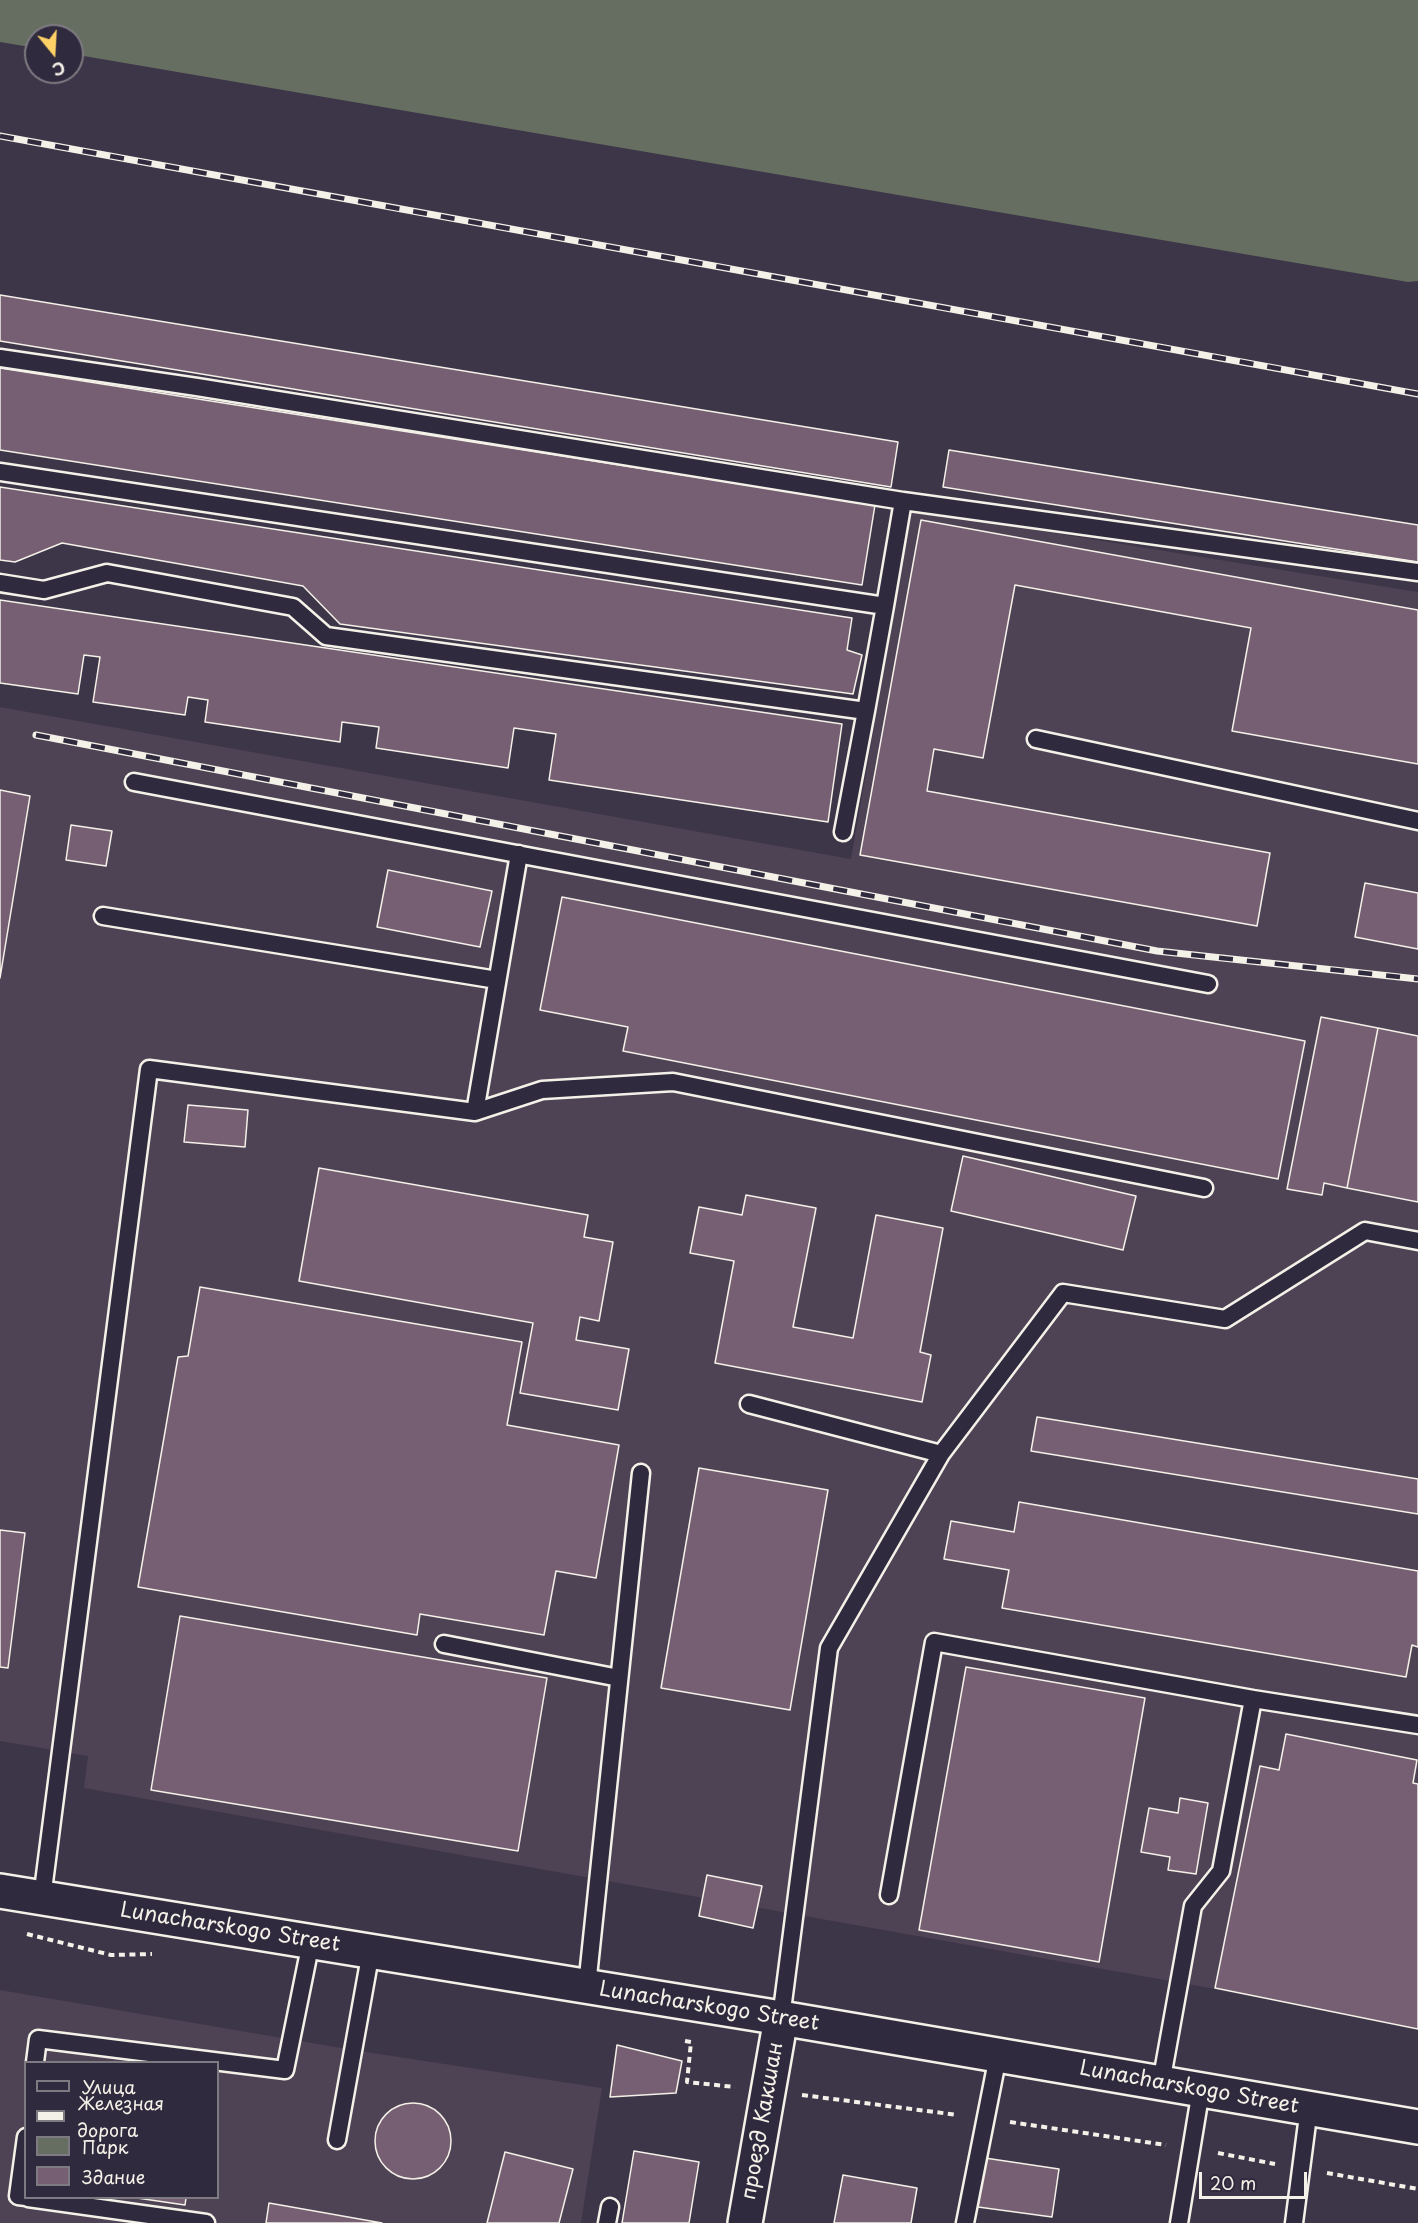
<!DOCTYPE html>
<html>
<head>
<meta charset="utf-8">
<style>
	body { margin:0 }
	#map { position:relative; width:1418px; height:2223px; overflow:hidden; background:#3d3548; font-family:"Playpen Sans",sans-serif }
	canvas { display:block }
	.legend { position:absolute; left:24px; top:2061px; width:195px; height:138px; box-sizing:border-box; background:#2f2a3d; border:2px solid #7e7a81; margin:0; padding:8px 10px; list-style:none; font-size:18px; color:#f4f1e8 }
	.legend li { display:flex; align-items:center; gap:12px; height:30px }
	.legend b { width:30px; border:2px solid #7e7a81 }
	.north { position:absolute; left:24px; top:24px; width:60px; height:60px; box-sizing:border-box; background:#2f2a3d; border:2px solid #7e7a81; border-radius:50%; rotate:162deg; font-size:16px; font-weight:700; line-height:24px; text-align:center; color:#f4f1e8 }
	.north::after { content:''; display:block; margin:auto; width:21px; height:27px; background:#ffd166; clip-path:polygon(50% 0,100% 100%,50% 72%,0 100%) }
	.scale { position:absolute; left:1199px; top:2172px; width:108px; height:27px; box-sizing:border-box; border:3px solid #f4f1e8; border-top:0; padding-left:8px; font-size:18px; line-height:21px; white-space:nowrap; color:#f4f1e8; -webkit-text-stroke:4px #2f2a3d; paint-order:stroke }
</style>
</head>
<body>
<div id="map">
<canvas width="1418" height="2223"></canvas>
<ul class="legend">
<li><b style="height:8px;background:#2f2a3d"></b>Улица</li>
<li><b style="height:8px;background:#f4f1e8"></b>Железная дорога</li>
<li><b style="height:16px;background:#656e61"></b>Парк</li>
<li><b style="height:16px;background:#765f72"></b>Здание</li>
</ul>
<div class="north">С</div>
<div class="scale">20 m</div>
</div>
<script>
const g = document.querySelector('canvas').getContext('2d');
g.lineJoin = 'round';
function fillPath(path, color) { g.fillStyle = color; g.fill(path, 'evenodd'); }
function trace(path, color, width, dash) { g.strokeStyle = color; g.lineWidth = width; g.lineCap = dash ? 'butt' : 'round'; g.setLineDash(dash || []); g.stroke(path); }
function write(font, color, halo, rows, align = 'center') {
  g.font = font + ' "Playpen Sans",sans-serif'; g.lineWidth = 4.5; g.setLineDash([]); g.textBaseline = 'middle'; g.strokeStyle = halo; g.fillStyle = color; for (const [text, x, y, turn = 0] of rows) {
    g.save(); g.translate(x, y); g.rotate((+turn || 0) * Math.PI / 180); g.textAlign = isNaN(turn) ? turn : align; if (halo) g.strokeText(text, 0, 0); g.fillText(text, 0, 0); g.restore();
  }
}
fillPath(new Path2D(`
	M912,510L1418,592V2025L84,1788L88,1756L0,1741V707L851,859Z
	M0,1990L353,2050L602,2088L581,2223H0ZM26,2062H218V2198H26Z`), '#4e4255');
fillPath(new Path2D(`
	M0,0H1418V281L1408,282L72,54V36H36V48L0,42Z`), '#656e61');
const building = new Path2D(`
	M0,295L898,442L891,487L0,341Z
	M0,368L875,505L862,585L0,450Z
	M949,450L1418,525V562L943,487Z
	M0,487L852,618L847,650L862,655L853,694L340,624L303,586L62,543L15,562L0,560Z
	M921,520L1418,610V764L1232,731L1251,628L1015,585L983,758L934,749L927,791L1270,853L1257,926L860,855Z
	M0,600L842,724L828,822L549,780L556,734L514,728L508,768L376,748L379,727L342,722L340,742L205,722L208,700L188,697L185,715L93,702L100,657L84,655L78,694L0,683Z
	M0,790L30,796L0,978Z
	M71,825L112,831L106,866L66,860Z
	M388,870L492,891L480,947L377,927Z
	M1365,883L1418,893V949L1355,937Z
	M562,897L1305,1041L1278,1179L623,1051L628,1027L540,1010Z
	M1321,1017L1378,1028L1347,1188L1324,1183L1322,1195L1287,1189Z
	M1378,1028L1418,1036V1202L1347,1188Z
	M188,1105L248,1110L245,1147L184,1142Z
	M963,1156L1136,1196L1123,1250L951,1211Z
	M319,1168L588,1215L584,1237L613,1242L599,1321L580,1317L576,1340L629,1349L618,1410L520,1393L533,1323L299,1281Z
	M746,1195L816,1208L793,1327L853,1338L876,1215L943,1228L920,1352L931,1355L922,1402L715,1363L734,1261L690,1253L699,1207L742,1215Z
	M200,1287L522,1342L507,1425L619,1445L596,1578L556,1571L544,1635L420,1614L417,1635L138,1587L178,1357L188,1356Z
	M1037,1417L1418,1479V1514L1031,1451Z
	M699,1468L828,1490L790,1710L661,1688Z
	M1019,1502L1418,1571V1647L1412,1645L1406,1677L1002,1608L1009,1570L944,1559L951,1521L1014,1532Z
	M0,1530L25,1533L8,1668L0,1667Z
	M180,1616L547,1678L518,1851L151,1790Z
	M966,1667L1145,1698L1099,1962L919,1930Z
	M1286,1734L1417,1760L1413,1783L1418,1784V2029L1215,1988L1260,1766L1279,1770Z
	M1180,1798L1208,1803L1196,1874L1168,1870L1170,1857L1141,1852L1149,1808L1178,1813Z
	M707,1875L762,1886L753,1928L699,1916Z
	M617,2045L682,2061L676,2093L610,2097Z
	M375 2141a38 38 0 1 1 76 0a38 38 0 1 1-76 0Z
	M634,2151L699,2162L689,2223H622Z
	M505,2152L573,2169L559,2223H487Z
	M985,2158L1059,2169L1052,2217L978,2207Z
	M843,2175L917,2188L911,2223H834Z
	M137,2198H186L185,2205Z
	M269,2203L382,2223H266Z`);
fillPath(building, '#765f72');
trace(building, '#f4f1e8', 1.5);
const service = new Path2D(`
	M0,358L197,387L903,501L1418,572
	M0,472L885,606L903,501
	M0,583L44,590L107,573L293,607L326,636L866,711L885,606
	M1036,739L1418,821
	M134,782L1208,984
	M843,832L866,711
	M103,916L497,980
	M475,1112L519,854
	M749,1404L941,1454
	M444,1644L619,1678
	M889,1895L934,1642L1253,1699L1418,1725
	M42,1898L149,1069L475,1112L542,1090L673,1082L1204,1188
	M587,1986L641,1473
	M781,2018L829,1648L941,1454L1063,1293L1225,1319L1365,1231L1418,1241
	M35,2062L38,2039L285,2070L311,1942
	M1161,2083L1193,1906L1221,1871L1253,1699
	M26,2137L18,2196L26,2197
	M337,2140L371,1951
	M28,2198L206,2223
	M607,2223L610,2207
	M965,2223L998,2056
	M1179,2223L1201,2090
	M1294,2223L1309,2108`);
const minor = new Path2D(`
	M745,2223L781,2018`);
const secondary = new Path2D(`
	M0,1891L781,2018L1418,2127`);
trace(service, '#f4f1e8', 21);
trace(minor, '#f4f1e8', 38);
trace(secondary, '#f4f1e8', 38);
trace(new Path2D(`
	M27,1934L111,1955L152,1954
	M685,2041L691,2042L687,2082L735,2087
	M802,2095L958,2115
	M1010,2122L1166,2145
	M1218,2153L1275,2164
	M1327,2173L1418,2189`), '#f4f1e8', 4, [6, 4.5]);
trace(service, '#2f2a3d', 16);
trace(minor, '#2f2a3d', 33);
trace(secondary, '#2f2a3d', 33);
const rail = new Path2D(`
	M0,136L1418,394
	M36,735L1157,951L1418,979`);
trace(rail, '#f4f1e8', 7);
trace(rail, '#2f2a3d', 4.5, [14]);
write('21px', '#f4f1e8', '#2f2a3d', [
	["Lunacharskogo Street",230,1928,9],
	["Lunacharskogo Street",709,2007,9],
	["Lunacharskogo Street",1189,2088,10],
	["проезд Какшан",763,2121,-80]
]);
</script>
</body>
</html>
